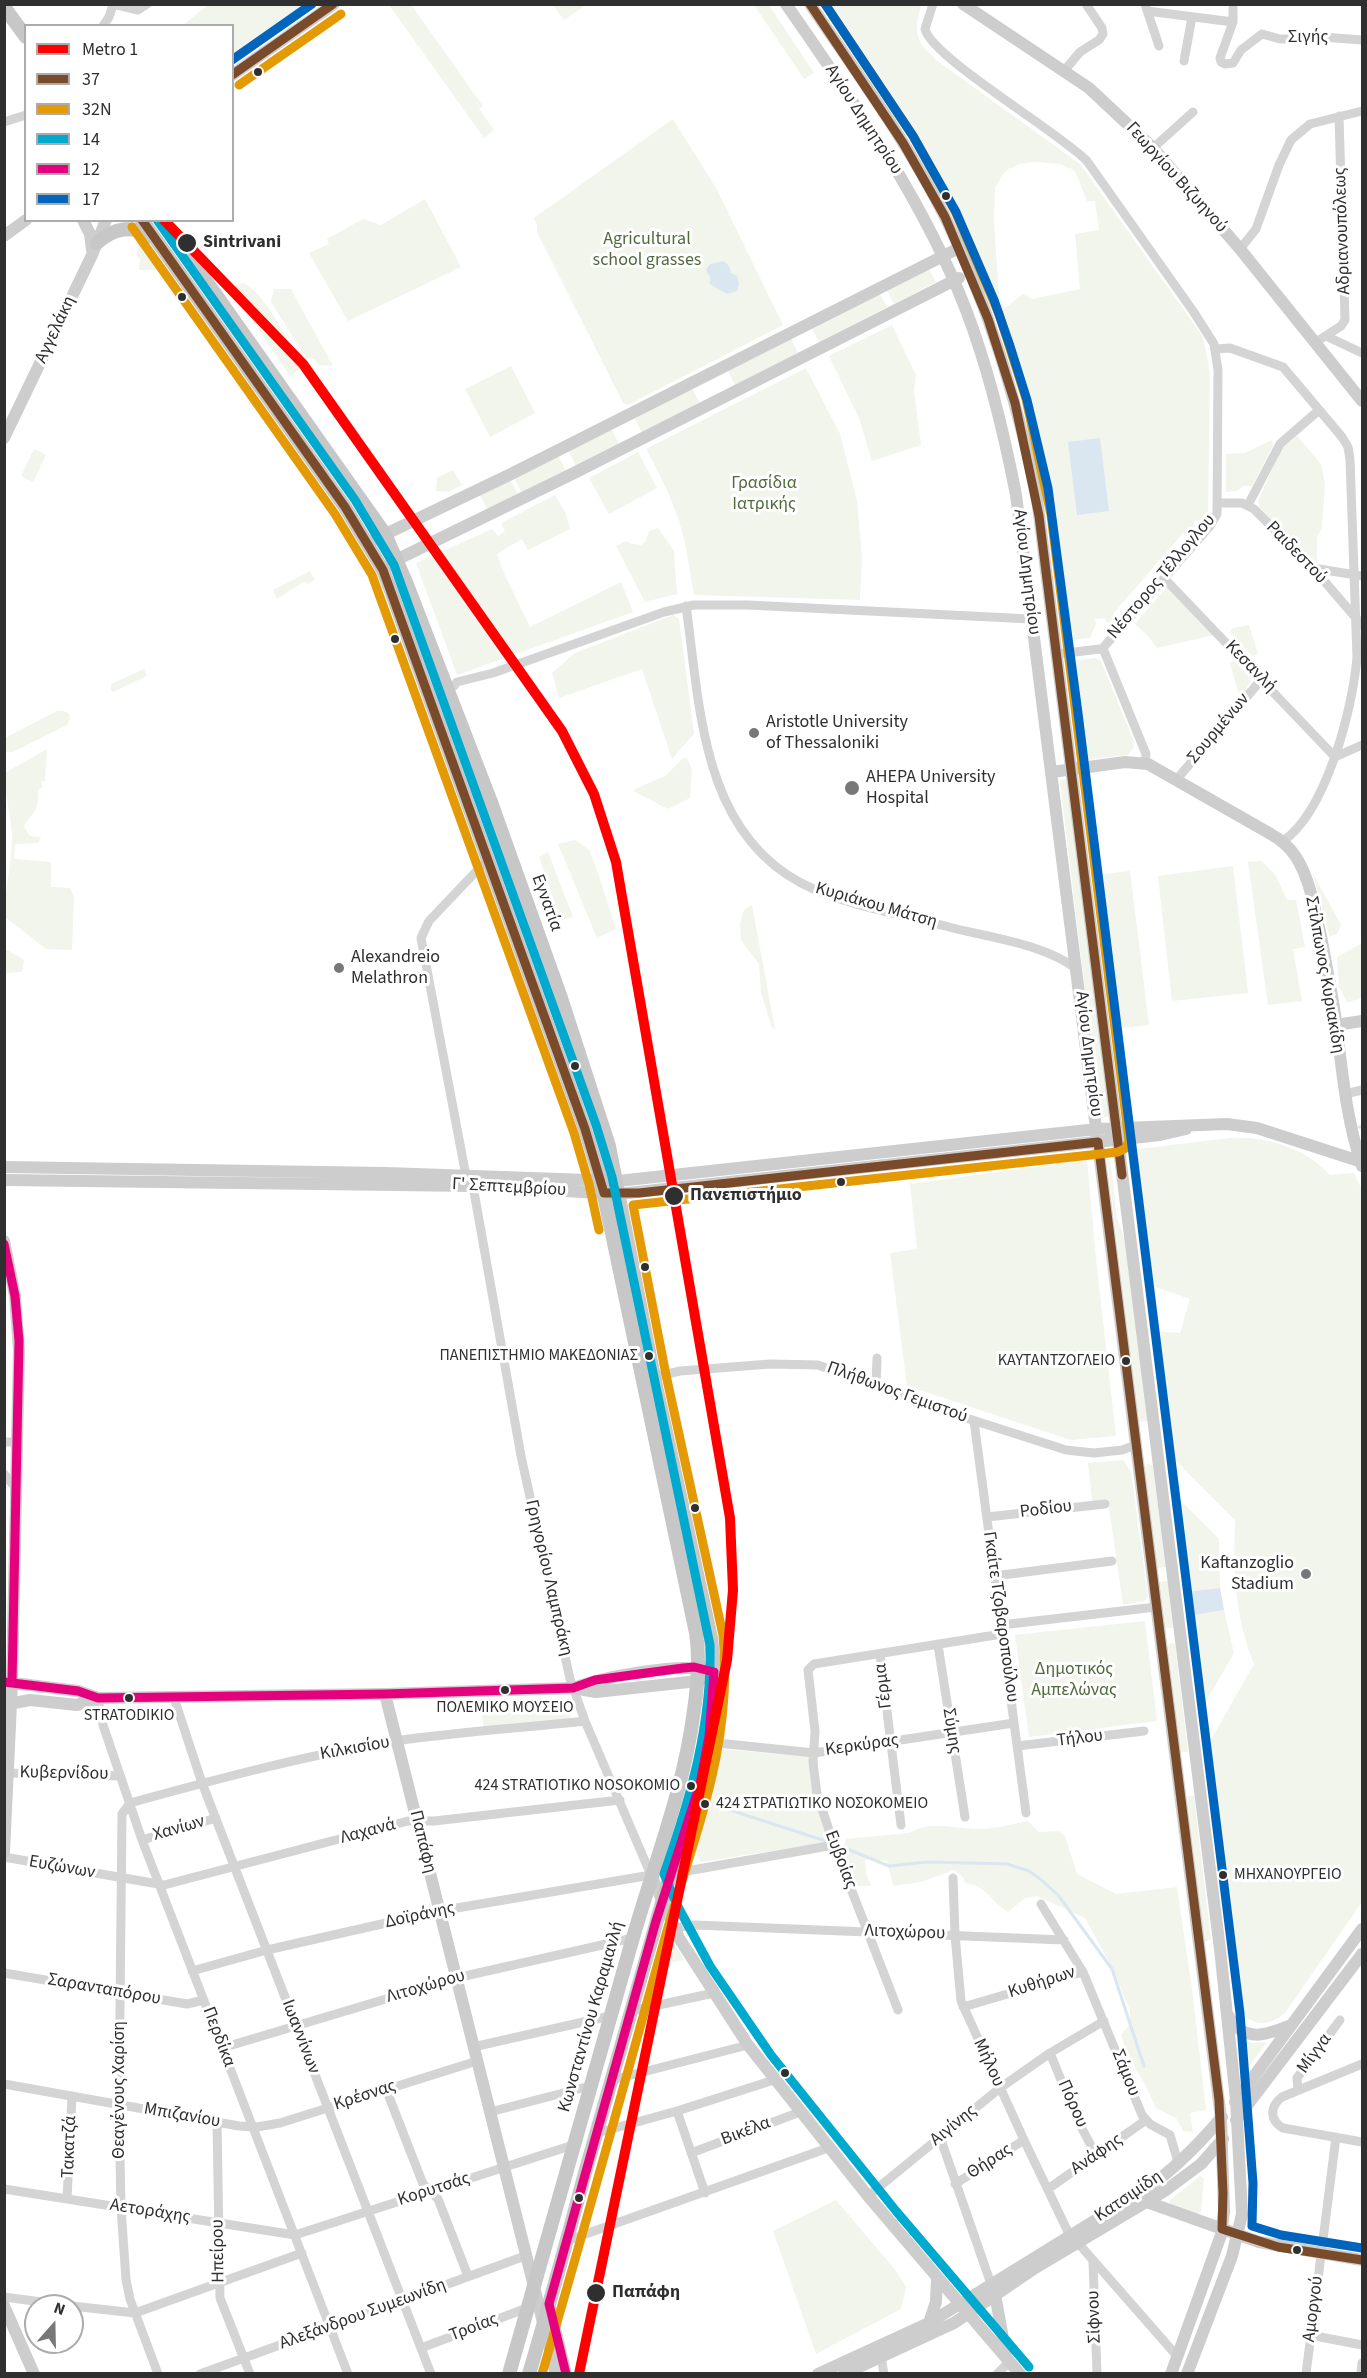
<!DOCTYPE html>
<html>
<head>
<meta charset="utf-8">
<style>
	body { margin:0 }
	#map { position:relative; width:1367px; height:2378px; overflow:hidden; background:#fff; font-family:"Source Sans 3",sans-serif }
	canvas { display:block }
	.frame { position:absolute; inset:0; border:6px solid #2f2f2f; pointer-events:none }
	.legend { position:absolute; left:24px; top:24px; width:210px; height:198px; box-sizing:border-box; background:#fff; border:2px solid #acacac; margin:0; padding:8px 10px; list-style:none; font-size:18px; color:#2f2f2f }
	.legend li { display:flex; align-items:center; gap:12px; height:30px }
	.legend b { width:30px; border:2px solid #acacac }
	.north { position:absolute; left:24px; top:2294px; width:60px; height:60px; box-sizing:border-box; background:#fff; border:2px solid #acacac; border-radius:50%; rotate:20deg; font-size:16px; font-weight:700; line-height:24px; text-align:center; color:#2f2f2f }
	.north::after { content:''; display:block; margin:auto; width:21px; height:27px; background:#787878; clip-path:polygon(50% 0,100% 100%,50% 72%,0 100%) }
</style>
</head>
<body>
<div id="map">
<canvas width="1367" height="2378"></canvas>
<div class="frame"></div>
<ul class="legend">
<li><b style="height:8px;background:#f00"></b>Metro 1</li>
<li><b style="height:8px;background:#7a4b2a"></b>37</li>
<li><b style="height:8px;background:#e39a05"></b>32Ν</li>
<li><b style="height:8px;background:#00a9ce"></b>14</li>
<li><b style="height:8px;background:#e5007d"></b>12</li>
<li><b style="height:8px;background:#0065bd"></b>17</li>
</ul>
<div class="north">N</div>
</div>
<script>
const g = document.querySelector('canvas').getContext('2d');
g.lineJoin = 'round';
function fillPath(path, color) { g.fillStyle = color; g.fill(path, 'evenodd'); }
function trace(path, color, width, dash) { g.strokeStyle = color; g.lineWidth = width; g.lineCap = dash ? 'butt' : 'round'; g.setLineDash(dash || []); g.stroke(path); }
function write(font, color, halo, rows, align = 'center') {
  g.font = font + ' "Source Sans 3",sans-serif'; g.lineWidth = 6; g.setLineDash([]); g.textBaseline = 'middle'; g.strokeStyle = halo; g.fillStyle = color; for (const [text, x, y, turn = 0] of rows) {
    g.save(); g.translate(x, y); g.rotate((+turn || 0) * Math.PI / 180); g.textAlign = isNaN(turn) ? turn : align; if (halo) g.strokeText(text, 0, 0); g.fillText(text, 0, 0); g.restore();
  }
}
fillPath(new Path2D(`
	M209,4H308V5L233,57L232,26L183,25Z
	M389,5H414L412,6L483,106L479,109L494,130L484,138Z
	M553,5H586L564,20Z
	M754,5H769L814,73L804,79Z
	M820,5H921C918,19 913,33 923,46C927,52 933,55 936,60L1080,164L1203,337L1210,373L1208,515L1204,520L1194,521L1195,531L1189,538L1183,533L1113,614L1116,618L1111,624L1106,622L1105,618L1095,619L1096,624L1090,638L1067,640L1045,487L1033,423L1001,312L994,316C974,262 950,208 921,158C890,105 854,55 820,5ZM1036,162L1060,164L1075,171L1087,201H1095L1099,230L1075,234L1080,289L1032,299L1023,294L1005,308L999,295L994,222L995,188L1003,174L1009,169L1019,164Z
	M673,119L716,188L783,325L628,405L623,403L537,232V225L534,218Z
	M425,199L461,267L348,321L309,253L329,244L327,239L363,219L381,225Z
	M138,242L157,270H139L140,258L137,257Z
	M929,269L936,282L894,304L887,291Z
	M242,283C264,290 288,342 301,363V368L290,376L231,288Z
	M274,289H291L333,366L318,365L315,359L306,358L271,302Z
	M880,294L887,307L819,342L812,329Z
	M892,325L916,375L914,391L921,445L872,461L859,418L829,356Z
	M791,339L798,353L735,385L728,371Z
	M511,366L535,413L490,437L465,389Z
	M806,368L840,434L857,500L862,559L860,600L694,595C690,575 688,554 683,535C675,504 661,476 646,449Z
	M692,388L700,404L642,433L634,417Z
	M611,428L619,444L576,466L568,450Z
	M1297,436L1321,464L1325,483L1322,528L1317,537V563L1313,562L1260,508L1258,501L1281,450Z
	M1272,440L1273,446L1252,486H1243L1237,491L1226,492V454L1245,453Z
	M34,449L46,455L33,482L21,476Z
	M638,452L657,488L609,514L589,478Z
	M558,455L566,471L522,494L514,477Z
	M453,470L462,485L448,492L436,491L437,478Z
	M510,479L518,495L488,511L480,495Z
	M555,495L566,514L570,529L528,550L522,539L497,554L503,571L530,627L621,582L633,612L457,675L416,563L492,529L498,536L505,531L501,523Z
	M658,528L674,551L677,594L645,602L616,546L626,541L632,544L641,545L646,541L649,531Z
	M310,571L315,580L307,584L305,581L277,599L273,590Z
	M1167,587L1214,635L1157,648L1147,635L1135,624Z
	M673,615L679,619L694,734L672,759L642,669L559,698L552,673L575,653Z
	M1249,625L1258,654L1252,656L1230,632L1233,628Z
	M1096,658L1101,661L1133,739L1134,747L1128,755L1083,760L1070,661Z
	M1234,660L1251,679L1245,692L1239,695L1230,664Z
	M144,669L147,676L113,692L111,689V684Z
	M57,711H64L69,714L70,719L67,725L13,752H5V738Z
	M47,749L45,781H42V788L38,789C38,797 39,806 33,814C30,818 27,820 24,826L30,836L41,837L38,843L15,844L14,859L51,862V887L70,888L74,897L72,950L46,949L5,917C4,890 12,864 12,838C12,816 4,795 5,773Z
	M683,758H687L692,770L690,798L668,809L633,791L637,788L665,776Z
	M1064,779L1068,780L1111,1116L1100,1118L1060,781Z
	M575,840L589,850L596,867L616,929L597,938L558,844Z
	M548,852L573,917L561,920L539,857Z
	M1262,861L1276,876L1287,900H1296L1305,947L1293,949L1302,1001L1268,1005L1248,862Z
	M1233,866L1248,993L1172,1001L1158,876Z
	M1130,871L1149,1025L1114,1029L1096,875Z
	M1312,872L1341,925L1337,934L1330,937Z
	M752,905L775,1029L772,1028L761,993L759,964L741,940L740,924L744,910Z
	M1362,943V997L1348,1003L1339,987L1337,957Z
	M5,949L24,960L22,972L5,973Z
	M1230,1138C1265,1136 1306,1148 1330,1175L1354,1173L1362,1190V1902L1285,2013C1267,2029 1247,2026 1236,2003L1205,1750L1254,1664C1235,1618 1233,1569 1235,1520L1171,1456L1155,1331L1180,1333L1190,1299L1144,1283L1130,1150Z
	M1107,1159H1109L1111,1167L1117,1218L1125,1240L1148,1421L1139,1422Z
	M1087,1160L1096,1259L1116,1436L1071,1440L907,1386L890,1253L917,1249L910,1184Z
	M1123,1460L1131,1472L1148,1597L1144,1601L1123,1605L1108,1500L1092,1501L1088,1463Z
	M1147,1463L1152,1465L1153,1468L1166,1567L1157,1568L1145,1468Z
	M1172,1492L1219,1539L1220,1588L1185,1592Z
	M1168,1581L1173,1628H1165L1158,1582Z
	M1224,1610L1234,1653L1201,1710L1188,1616Z
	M1145,1621L1157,1721L1029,1737L1015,1635Z
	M1175,1643L1188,1752H1180L1168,1644Z
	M565,1702L571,1718L484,1730L481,1707Z
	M722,1749L809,1757L813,1797L829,1842L701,1862L694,1848L712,1793Z
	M1187,1796H1194L1211,1940L1204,1941Z
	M1028,1821L1039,1832L1059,1831L1065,1836L1077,1874L1116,1894L1177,1887L1192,1989L1206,2110L1190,2113L1193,2132L1183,2131L1176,2118L1156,2108L1145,2084L1126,2052L1121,2035L1130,2024V2010L1110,1964L1085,1918L1037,1896L1025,1898L1008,1912C990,1901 988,1886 965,1883L963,1877L954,1870L921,1882L893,1886L887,1861L865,1859L866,1873L871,1886H855L842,1851L846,1839L909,1833C931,1820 952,1828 975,1829C992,1830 1011,1824 1028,1821Z
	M672,1940L684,1960L656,1965L662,1943Z
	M1240,2038L1252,2043L1267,2042L1244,2073Z
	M1200,2176L1204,2178L1201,2212L1196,2215L1171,2206L1169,2201Z
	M836,2200L897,2272L906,2287L901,2309L816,2354L773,2231Z`), '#f1f5ec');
fillPath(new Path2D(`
	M724,261L729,266L731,273L737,276L739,283L737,291L727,294L710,284V277L706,270L710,264Z
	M1100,438L1109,511L1077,515L1068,442Z
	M1220,1588L1224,1610L1188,1616L1185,1592Z`), '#dae7f1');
trace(new Path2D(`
	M1359,1127H1362
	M714,1805L829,1842
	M835,1844L889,1866L927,1862L1007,1864L1029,1871L1039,1878L1058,1895L1112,1969L1144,2066`), '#dae7f1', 3);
trace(new Path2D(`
	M113,4L138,10L147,4
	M933,4L925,29C931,57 1059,132 1087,161L1193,311L1214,344L1218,370L1217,514L1210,526L1102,649
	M1145,4L1159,46
	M1233,4V22L1220,58L1221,62L1225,64L1233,63L1241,50L1262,34L1280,39H1295L1309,36L1362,40
	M1147,11L1233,22
	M103,26L109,17L113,5
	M1184,61L1192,17
	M1064,71L1080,52L1099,40L1103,34L1102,28L1086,4
	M4,122L26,115
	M1153,148L1193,112
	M1240,249L1256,229L1279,165L1291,140L1310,124L1362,111
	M1326,336L1362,353
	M1316,342L1341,326L1345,320L1339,116
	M1216,349L1230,348L1283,367L1342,437L1348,447L1350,459L1357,657C1353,708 1326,812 1283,841
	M1218,503H1242L1254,509L1313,568L1362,625
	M1248,505L1280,444L1319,410
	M1313,568L1362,576
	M1164,578L1335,757
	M686,606C700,705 701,830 801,883C846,906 900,914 949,927C991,938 1041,943 1077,969
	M1058,654L1100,649L1104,651L1146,754L1145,763
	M454,686L457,682L493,673L664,612L694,605H748L1031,619
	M1335,757L1362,745
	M1177,779L1261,680
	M1345,1094L1362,1090
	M466,1176L421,938L429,921L487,860
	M654,1377L680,1371L770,1364L818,1365L935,1408L1066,1450L1094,1453L1122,1450L1136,1445
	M876,1386L877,1358
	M974,1421L1026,1813
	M4,1442H17
	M4,1474L16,1488
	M987,1517L1105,1504
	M994,1576L1112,1561
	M1001,1625L1156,1607
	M938,1645L965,1817
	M880,1654L901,1825
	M98,1698L103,1725L142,1840L348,2374
	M174,1698L202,1783L431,2374
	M708,1742L814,1753L1014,1723
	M1017,1746L1144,1731
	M8,1773L120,1776
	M142,1840L216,1818
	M4,1857L164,1885L408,1821H434L620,1800
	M670,1874L834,1845
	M953,1878L955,1935L961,2001L1024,2140L1070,2236
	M674,1928L695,1925L1064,1940
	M192,1971L267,1950L439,1911L651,1875L585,1721L570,1679L521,1456L473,1186
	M1083,1972L1142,2115L1150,2124L1170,2135L1178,2162
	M4,1973L187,2004L204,2000
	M963,2007L1083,1972L1041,1904
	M898,2010L834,1845L817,1794L813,1762L815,1731L808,1670L814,1664L1002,1634
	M631,2011L714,1993
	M473,2047L610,2016
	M222,2048L456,1978L633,1938
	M1050,2053L1078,2121L1096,2155
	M1362,2064L1282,2097C1270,2106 1269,2120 1283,2128L1362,2142
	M612,2080L748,2045
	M4,2084L239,2126L257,2127L280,2123L477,2061
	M386,2089L423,2184L438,2199L468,2276
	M1298,2090L1297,2078L1340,2020
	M677,2111L705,2193
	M490,2112L590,2086
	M217,2122L220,2298L250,2374
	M597,2133L677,2111L774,2080
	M940,2137L991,2284
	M691,2153L800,2112
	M955,2184L1024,2140
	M4,2189L295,2235L573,2145
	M1048,2189L1146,2120
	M868,2196L1000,2088L1050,2053L1104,2021
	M67,2199L72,2096
	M566,2241L828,2148
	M1078,2243L1177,2356
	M1093,2261L1097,2374
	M4,2297L72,2306
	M72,2306L135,2313L302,2253
	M1310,2335L1362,2345
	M421,2348L527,2308
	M881,2356L884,2374
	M158,2374L130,2299L126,2280L121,2208L119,2105L122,1814L130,1803C217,1779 306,1755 395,1741C458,1732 522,1728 585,1721
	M200,2374L525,2256
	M997,2374L1010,2361
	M1306,2374L1336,2137
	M1361,2374L1362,2363`), '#d4d4d4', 9);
trace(new Path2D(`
	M786,4C854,102 923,199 966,310C989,370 1004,433 1016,495L1221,2118L1224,2211L1221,2235L1171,2374
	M810,4C857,73 907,141 944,215C988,303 1015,396 1036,491L1220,1949L1236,2100L1242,2214L1232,2256L1187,2374
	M963,4L1089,88L1153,148L1240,249L1362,401
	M232,75L334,4
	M83,220L90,234L92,250
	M4,236L26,220
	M4,438L92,255L106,220
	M367,543L509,475L959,248
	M383,570L396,560L574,473L959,278
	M1052,772L1125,762L1148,764L1269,833C1280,839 1289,846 1296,857C1310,879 1315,910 1321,936C1326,964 1332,993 1336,1021C1342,1070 1346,1119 1362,1166
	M1336,1025L1362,1021
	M4,1167L386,1173L618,1181L1097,1129L1227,1124L1257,1128L1362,1162
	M4,1180L473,1186L619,1194L1160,1135L1186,1129
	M4,1241L15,1296L19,1350L12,1683L4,1852
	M5,1682L78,1691L98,1698
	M574,1688C603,1677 678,1663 707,1670
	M385,1694L556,2374
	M4,1705L30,1700L77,1705L98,1698L385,1694L573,1688L596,1692L698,1681L714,1672
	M651,1875L679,1938L748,2045L868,2196L1020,2374
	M1228,2015C1243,2044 1267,2035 1291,2025
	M1235,2102L1362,1929
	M1236,2120L1362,1954
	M1147,2202L1259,2242L1362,2260
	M995,2294L1006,2355
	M549,2304L566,2374
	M4,2306L34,2374
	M929,2323L936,2302L937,2279
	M818,2374L929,2323L1144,2190C1173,2171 1199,2144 1222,2117
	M844,2374L954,2323L1035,2268L1166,2190L1201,2164L1223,2139`), '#cdcdcd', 12);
trace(new Path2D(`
	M4,7L26,37
	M142,220L345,507L383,570L390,588L585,1129L601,1181L696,1633C700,1659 698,1684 694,1710C684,1790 654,1864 632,1941C590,2085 551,2230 509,2374
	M163,220L385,534L406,582L491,802L560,995L609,1146L654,1377L711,1638C726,1742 682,1826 656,1924C633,2007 609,2090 585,2173C567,2240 549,2307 529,2374
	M97,243C113,228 133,224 152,237`), '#c7c7c7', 14);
trace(new Path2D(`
	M810,4L903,143L945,217L988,319L1015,403L1039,516L1122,1175
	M232,75L333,4
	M142,220L345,507L383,570L585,1129L604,1193H639L1098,1142L1219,2100L1223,2193L1222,2229L1278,2247L1362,2260`), '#7a4b2a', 9);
trace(new Path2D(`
	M239,85L341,14
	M132,227L335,514L372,575L574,1133L589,1184L599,1230
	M542,2374C584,2231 623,2088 663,1945C692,1839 734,1748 723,1635L666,1375L633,1205L1118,1152L1126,1148L1129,1141L1051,515L1026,399L999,314L955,211L913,136L825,4`), '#e39a05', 9);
trace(new Path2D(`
	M157,220L355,500L394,565L596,1125L612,1177L710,1645C712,1725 690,1799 664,1874L676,1903L710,1966L771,2055L896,2211L1029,2367`), '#00a9ce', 9);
trace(new Path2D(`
	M4,1244L15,1296L19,1341L12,1683
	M4,1682L78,1691L98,1698L385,1694L573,1688L595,1680L683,1668L694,1667L714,1672L709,1736L700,1784L656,1921L549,2304L566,2374`), '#e5007d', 9);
trace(new Path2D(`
	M825,4L913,136L956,212L994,300L1010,346L1027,400L1048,488L1078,713L1240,2013L1253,2183L1252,2226L1281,2235L1362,2248
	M232,60L312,4`), '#0065bd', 9);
trace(new Path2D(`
	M164,220L303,364L562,731L594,794L616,862L730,1518L733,1590L727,1660L579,2374`), '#f00', 10);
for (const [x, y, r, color] of [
	[258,72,5,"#2f2f2f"],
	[946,196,5,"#2f2f2f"],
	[187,243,10,"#2f2f2f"],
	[182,297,5,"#2f2f2f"],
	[395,639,5,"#2f2f2f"],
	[754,733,6,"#787878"],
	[852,788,8,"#787878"],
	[339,968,6,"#787878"],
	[575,1066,5,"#2f2f2f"],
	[841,1182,5,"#2f2f2f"],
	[674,1196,10,"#2f2f2f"],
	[645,1267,5,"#2f2f2f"],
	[649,1356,5,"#2f2f2f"],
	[1126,1361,5,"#2f2f2f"],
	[695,1508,5,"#2f2f2f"],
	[1306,1574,6,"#787878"],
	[505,1690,5,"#2f2f2f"],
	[129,1698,5,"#2f2f2f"],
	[691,1786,5,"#2f2f2f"],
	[705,1804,5,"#2f2f2f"],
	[1223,1875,5,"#2f2f2f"],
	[785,2073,5,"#2f2f2f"],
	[579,2198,5,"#2f2f2f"],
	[1297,2250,5,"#2f2f2f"],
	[596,2293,10,"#2f2f2f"]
]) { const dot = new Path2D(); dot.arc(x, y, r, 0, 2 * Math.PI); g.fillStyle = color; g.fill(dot); trace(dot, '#fff', 2); }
write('16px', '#2f2f2f', '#fff', [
	["ΠΑΝΕΠΙΣΤΗΜΙΟ ΜΑΚΕΔΟΝΙΑΣ",638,1356],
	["ΚΑΥΤΑΝΤΖΟΓΛΕΙΟ",1115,1361],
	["ΠΟΛΕΜΙΚΟ ΜΟΥΣΕΙΟ",505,1708,"center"],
	["STRATODIKIO",129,1716,"center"],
	["424 STRATIOTIKO NOSOKOMIO",680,1786],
	["424 ΣΤΡΑΤΙΩΤΙΚΟ ΝΟΣΟΚΟΜΕΙΟ",716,1804,"left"],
	["ΜΗΧΑΝΟΥΡΓΕΙΟ",1234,1875,"left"]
], 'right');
write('18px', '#2f2f2f', '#fff', [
	["Σιγής",1308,38],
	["Αγίου Δημητρίου",863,120,57],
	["Γεωργίου Βιζυηνού",1176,178,48],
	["Αδριανουπόλεως",1343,231,-92],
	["Αγγελάκη",56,330,-65],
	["Ραιδεστού",1296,553,46],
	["Αγίου Δημητρίου",1026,572,83],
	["Νέστορος Τέλλογλου",1162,577,-50],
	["Κεσανλή",1250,667,46],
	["Σουρμένων",1219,729,-50],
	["Εγνατία",546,903,70],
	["Κυριάκου Μάτση",876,906,16],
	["Στίλπωνος Κυριακίδη",1324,975,80],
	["Αγίου Δημητρίου",1088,1054,83],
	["Γ' Σεπτεμβρίου",509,1188,3],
	["Πλήθωνος Γεμιστού",897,1393,20],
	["Ροδίου",1046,1510,-7],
	["Γρηγορίου Λαμπράκη",548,1578,77],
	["Γκαίτε Τζοβαροπούλου",1000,1617,82],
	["Γέρμα",884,1686,-97],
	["Σύμης",951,1731,81],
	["Τήλου",1080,1739,-7],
	["Κερκύρας",862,1746,-8],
	["Κιλκισίου",355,1749,-10],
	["Κυβερνίδου",64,1774,1],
	["Χανίων",179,1829,-16],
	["Λαχανά",368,1832,-15],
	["Παπάφη",422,1842,76],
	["Ευβοίας",840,1860,69],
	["Ευζώνων",62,1868,10],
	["Δοϊράνης",420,1916,-12],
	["Λιτοχώρου",905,1933,2],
	["Κυθήρων",1042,1983,-18],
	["Λιτοχώρου",426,1987,-16],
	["Σαρανταπόρου",104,1990,10],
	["Κωνσταντίνου Καραμανλή",592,2017,-74],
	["Περδίκα",218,2037,69],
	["Ιωαννίνων",300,2037,69],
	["Μίγγα",1315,2054,-54],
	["Μήλου",988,2063,65],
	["Σάμου",1125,2073,68],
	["Θεαγένους Χαρίση",120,2090,-90],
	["Κρέσνας",365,2096,-18],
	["Πόρου",1072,2104,66],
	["Μπιζανίου",182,2116,10],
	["Αιγίνης",954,2126,-39],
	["Βικέλα",746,2132,-21],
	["Τακατζά",70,2147,-88],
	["Ανάφης",1097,2155,-35],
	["Θήρας",990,2162,-33],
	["Κορυτσάς",434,2190,-18],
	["Κατσιμίδη",1129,2197,-34],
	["Αετοράχης",150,2212,9],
	["Ηπείρου",219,2251,-91],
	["Αμοργού",1314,2309,-83],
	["Αλεξάνδρου Συμεωνίδη",363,2315,-20],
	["Σίφνου",1095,2317,-92],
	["Τροίας",474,2328,-21]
]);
write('18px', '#516a3d', '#fff', [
	["Agricultural",647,240],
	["school grasses",647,261],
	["Γρασίδια",764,484],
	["Ιατρικής",764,505],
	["Δημοτικός",1074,1670],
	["Αμπελώνας",1074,1691]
]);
write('bold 18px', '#2f2f2f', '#fff', [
	["Sintrivani",203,243],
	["Πανεπιστήμιο",690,1196],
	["Παπάφη",612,2293]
], 'left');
write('18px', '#2f2f2f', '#fff', [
	["Aristotle University",766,723],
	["of Thessaloniki",766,744],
	["AHEPA University",866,778],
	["Hospital",866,799],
	["Alexandreio",351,958],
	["Melathron",351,979],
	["Kaftanzoglio",1294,1564,"right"],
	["Stadium",1294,1585,"right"]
], 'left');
</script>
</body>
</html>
